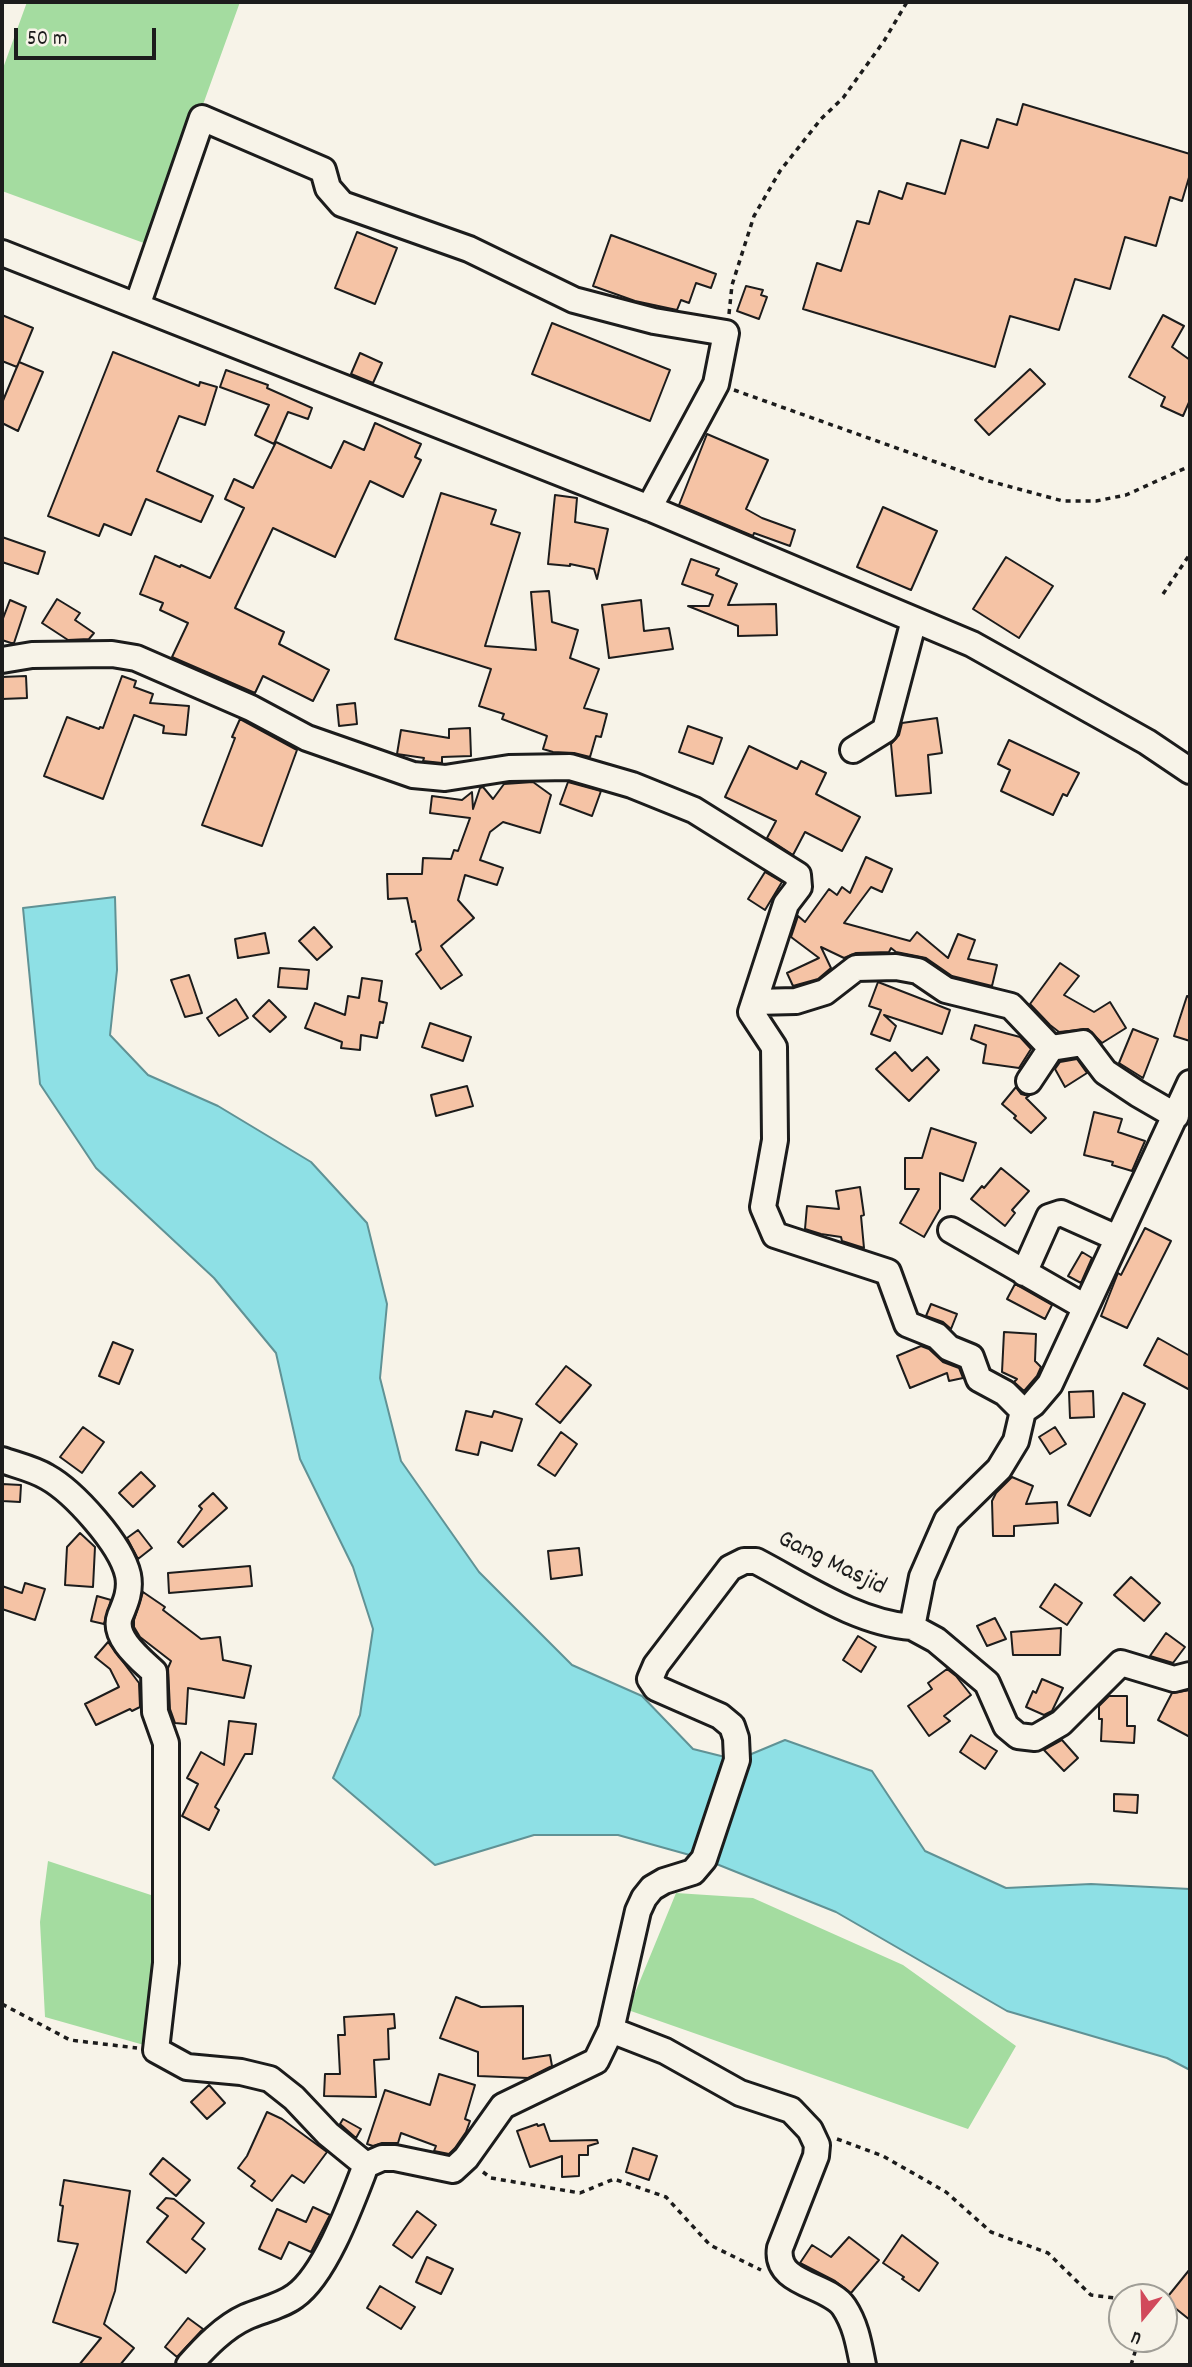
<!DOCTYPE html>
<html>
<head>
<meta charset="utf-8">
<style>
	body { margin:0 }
	#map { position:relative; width:1192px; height:2367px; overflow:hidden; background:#f7f3e8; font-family:Dekko,sans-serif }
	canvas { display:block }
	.frame { position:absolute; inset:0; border:4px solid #1c1c1c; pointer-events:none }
	.north { position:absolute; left:1108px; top:2283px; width:70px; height:70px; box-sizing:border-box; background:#f7f3e8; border:2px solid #9f9d96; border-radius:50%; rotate:199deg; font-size:19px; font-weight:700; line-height:28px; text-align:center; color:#1c1c1c }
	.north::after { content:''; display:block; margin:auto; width:24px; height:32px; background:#d1495b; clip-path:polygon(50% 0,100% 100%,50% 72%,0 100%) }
	.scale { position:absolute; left:14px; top:28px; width:142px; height:32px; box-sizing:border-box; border:4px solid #1c1c1c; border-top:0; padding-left:9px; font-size:21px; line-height:24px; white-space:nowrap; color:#1c1c1c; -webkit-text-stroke:5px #f7f3e8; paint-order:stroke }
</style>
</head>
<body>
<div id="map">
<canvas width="1192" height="2367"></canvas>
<div class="frame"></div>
<div class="north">U</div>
<div class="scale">50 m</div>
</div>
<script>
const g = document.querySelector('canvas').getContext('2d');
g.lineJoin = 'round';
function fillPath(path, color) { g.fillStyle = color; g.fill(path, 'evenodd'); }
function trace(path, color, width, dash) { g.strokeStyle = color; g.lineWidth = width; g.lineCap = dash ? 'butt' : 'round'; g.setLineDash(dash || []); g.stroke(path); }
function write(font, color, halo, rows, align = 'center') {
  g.font = font + ' Dekko,sans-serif'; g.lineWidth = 5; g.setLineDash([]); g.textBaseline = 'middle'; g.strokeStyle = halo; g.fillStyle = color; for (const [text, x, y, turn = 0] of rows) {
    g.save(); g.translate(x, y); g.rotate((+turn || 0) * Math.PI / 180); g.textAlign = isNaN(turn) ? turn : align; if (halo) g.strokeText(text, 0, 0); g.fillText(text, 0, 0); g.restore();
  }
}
fillPath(new Path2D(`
	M27,2H240L152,246L2,191V71Z
	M48,1861L163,1899L151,2047L45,2017L40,1922Z
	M676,1893L753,1898L903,1965L1016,2046L968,2129L628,2010Z`), '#a4dca0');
const water = new Path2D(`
	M115,897L117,970L110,1035L148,1075L218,1106L311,1162L367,1223L387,1304L380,1378L401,1461L479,1572L572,1665L642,1696L693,1749L737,1760L785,1740L872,1771L925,1851L1006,1888L1091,1884L1190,1889V2070L1167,2058L1007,2011L836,1912L704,1859L618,1835H534L435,1865L333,1778L360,1715L373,1629L353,1567L300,1459L276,1353L214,1278L96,1168L40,1084L23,908Z`);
fillPath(water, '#8ee0e5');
trace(water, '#609295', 2);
const building = new Path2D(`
	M1023,104L1190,154V174L1182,201L1170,197L1156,246L1125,237L1110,289L1075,279L1059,330L1010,316L995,367L803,309L817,263L841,271L857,221L869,224L879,191L902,199L907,183L945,194L961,140L988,148L997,119L1017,125Z
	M357,232L397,248L375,304L335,288Z
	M611,235L716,274L711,288L696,283L689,303L681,300L677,310L635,301L593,286Z
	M746,286L763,290L761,295L767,297L759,319L737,311Z
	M2,315L33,328L17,367L2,361Z
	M1163,315L1184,326L1172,347L1190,360V400L1183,416L1161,406L1165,397L1129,377Z
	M552,323L670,370L650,421L532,374Z
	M113,352L199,386L200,382L217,387L205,425L179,416L157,471L213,496L201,522L146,499L131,535L104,524L99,536L48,516Z
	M360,353L382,363L373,383L351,374Z
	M19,362L43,372L18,431L2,423V403Z
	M1030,369L1045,384L989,435L975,420Z
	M226,370L268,385L267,388L312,408L308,419L288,412L274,444L255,435L269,405L220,387Z
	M375,423L421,444L415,457L421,460L403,497L370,481L335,557L273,528L235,608L284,632L279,644L329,670L313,701L263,676L255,693L172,657L188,623L160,610L163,603L140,594L155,556L180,567L181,565L210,578L244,508L225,499L234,479L253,488L276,442L331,468L344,441L364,450Z
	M707,434L768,460L746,509L762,518L795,530L790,546L754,533L753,536L679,505Z
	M441,493L496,510L491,524L520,533L485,646L536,650L531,592L549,591L552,622L578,630L570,658L599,669L584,708L607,714L601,737L596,736L590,757L574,753L553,752L543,749L547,736L502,719L504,714L479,706L491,669L395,639Z
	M555,495L577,498L575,522L608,529L597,579L594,569L570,564V566L548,564Z
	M883,507L937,531L911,590L857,567Z
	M2,537L45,552L38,574L2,562Z
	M1006,557L1053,586L1019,638L973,609Z
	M691,559L719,569L716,575L737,584L728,605L776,604L777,635L738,636V626L688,606H709L713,595L682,584Z
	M57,599L80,613L75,620L94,633L89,639L68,640L42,623Z
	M10,600L26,607L14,643H11L2,640V621Z
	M641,600L644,631L669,628L673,649L609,658L602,605Z
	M26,676L27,698L2,699V677Z
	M122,676L136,681L134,687L153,694L150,703L189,706L186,735L163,733L164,726L134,715L103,799L44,776L67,717L99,729L100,727L103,728Z
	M355,703L357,724L339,726L337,705Z
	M937,718L942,753L928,755L931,793L896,796L891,744L899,735L902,723Z
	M240,719L297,750L262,846L202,825L235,738L232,737Z
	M688,726L722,738L713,764L679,752Z
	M470,728L471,756L442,757V763L423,761L424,758L397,754L401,730L449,738V729Z
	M1009,740L1079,773L1067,796L1063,794L1053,815L1001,791L1010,770L998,764Z
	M749,746L797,769L801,761L826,773L816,794L860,817L842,851L805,832L793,855L767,838L776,821L725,797Z
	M533,782L551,795L540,833L503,822L490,832L480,860L503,868L497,885L465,875L458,900L474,918L441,946L462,975L441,989L416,954L421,950L415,921L412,922L407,898L388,899L387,874H422L423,858L451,859L454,850L458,851L470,818L430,813L432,796L462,800L472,792L473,809L480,788L483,787L493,799L504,784Z
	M568,782L601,791L592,816L560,804Z
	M866,857L892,869L882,892L871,887L844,923L910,941L917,932L948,958L958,934L975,940L968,959L997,965L992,986L952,976L926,958L896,952L891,948L889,952L856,953L844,958L821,947L831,968L818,979L793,986L787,973L819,958L791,937L798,916L805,922L829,889L837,895L842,887L850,893Z
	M765,872L782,882L765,910L748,899Z
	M314,927L332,947L317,960L299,941Z
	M265,933L269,953L238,958L235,939Z
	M1060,963L1079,976L1064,995L1094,1012L1110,1002L1126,1028L1102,1043L1088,1029L1059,1032L1050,1025L1030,1004Z
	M280,968L309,970L307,989L278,987Z
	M189,975L202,1013L185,1017L171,980Z
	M362,978L382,981L379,1001L387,1003L383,1023L380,1022L377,1038L361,1035L360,1050L341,1048L342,1042L305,1028L315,1003L345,1015L348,996L359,998Z
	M878,982L950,1010L942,1034L884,1015L896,1026L890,1041L871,1034L881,1010L869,1006Z
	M1187,996L1190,997V1041L1174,1036Z
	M236,999L248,1018L219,1036L207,1018Z
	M269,1000L286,1017L270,1032L253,1016Z
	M430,1023L471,1037L463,1061L422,1047Z
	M975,1025L1020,1037L1031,1049L1019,1068L983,1063L986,1045L971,1039Z
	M1133,1029L1158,1039L1143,1078L1119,1063Z
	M895,1052L912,1071L927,1057L939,1070L909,1101L876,1069Z
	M1077,1059L1087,1073L1065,1087L1055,1069L1060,1062Z
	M467,1086L473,1106L436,1116L431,1095Z
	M1016,1087L1021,1094L1029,1096L1026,1098L1046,1118L1031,1133L1014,1118L1016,1116L1002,1104Z
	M1094,1112L1122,1119L1118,1132L1145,1141L1132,1171L1112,1165L1113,1162L1084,1155Z
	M931,1128L976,1143L963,1181L940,1173V1209L924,1237L900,1223L919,1189H905V1158H922Z
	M1001,1168L1029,1191L1012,1210L1015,1213L1005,1226L971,1199L982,1186L984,1188Z
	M860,1187L864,1215L861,1216L864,1248L842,1241L841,1237L821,1234L805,1229L807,1206L839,1209L836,1191Z
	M1145,1228L1171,1241L1127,1328L1101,1316L1118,1273L1121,1275Z
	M1082,1252L1092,1258L1081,1283L1068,1276Z
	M1015,1284L1052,1305L1045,1319L1007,1299Z
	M931,1304L957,1314L951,1329L943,1322L926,1316Z
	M1004,1332L1036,1334L1035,1361L1041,1367L1037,1376L1024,1391L1014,1382L1017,1379L1002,1372Z
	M1158,1338L1190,1356V1390L1144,1365Z
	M113,1342L133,1350L119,1384L99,1376Z
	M921,1346L929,1349L943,1362L959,1368L963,1378L949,1381L947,1373L910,1388L897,1356Z
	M566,1366L591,1385L560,1423L536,1404Z
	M1093,1391L1094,1417L1070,1418L1069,1392Z
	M1123,1393L1145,1404L1090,1516L1068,1505Z
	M466,1411L492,1417L494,1411L522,1419L512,1451L481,1442L478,1455L456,1450Z
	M83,1427L104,1442L82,1473L60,1457Z
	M1055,1427L1066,1444L1050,1454L1039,1437Z
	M561,1432L577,1444L555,1476L538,1465Z
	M141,1472L155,1486L133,1507L119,1493Z
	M1012,1477L1033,1486L1026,1504L1057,1502L1058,1523L1014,1526V1536H993L992,1501L996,1493Z
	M2,1484L21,1485L20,1502L2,1501Z
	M213,1493L227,1508L183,1547L178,1542L202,1509L199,1506Z
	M138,1530L152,1548L138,1559L127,1538Z
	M80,1533L95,1547L93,1587L65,1585L67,1547Z
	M579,1548L582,1575L551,1579L548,1551Z
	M250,1566L252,1586L169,1593L168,1573Z
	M1131,1577L1160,1603L1144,1621L1114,1595Z
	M25,1583L45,1589L35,1620L2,1609V1586L22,1593Z
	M1055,1584L1082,1603L1067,1625L1040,1607Z
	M143,1592L165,1607L163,1610L201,1639L220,1637L223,1660L251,1666L244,1698L188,1688L186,1724L175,1723L170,1709L168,1668L171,1661L140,1637L134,1627V1620Z
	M97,1596L111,1600L104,1624L91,1621Z
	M995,1618L1006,1639L987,1646L977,1626Z
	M1061,1628L1060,1655H1013L1011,1632Z
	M1166,1633L1185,1647L1173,1663L1150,1656Z
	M858,1636L876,1647L861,1672L843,1660Z
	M108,1642L139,1683L140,1707L132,1711L130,1709L96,1725L85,1704L119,1687L110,1669L95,1657Z
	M947,1669L956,1676L971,1695L944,1716L950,1721L929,1736L908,1706L932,1689L928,1683Z
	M1042,1679L1063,1688L1052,1711L1044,1715L1026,1707L1033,1691L1036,1693Z
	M1190,1690V1737L1158,1720L1172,1693Z
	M1109,1696H1127V1726H1135L1134,1743L1101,1741L1102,1719H1099V1706Z
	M229,1721L256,1724L252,1754H245L215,1807L219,1810L209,1830L182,1816L198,1784L187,1778L201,1752L224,1765Z
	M971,1735L997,1751L985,1769L960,1752Z
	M1062,1740L1078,1758L1064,1771L1044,1750Z
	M1114,1794L1138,1795L1137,1813L1114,1811Z
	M456,1997L481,2007L523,2006V2059L550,2055L552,2066L528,2078L478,2076V2052L440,2038Z
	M394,2014L395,2028L388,2029L389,2059L374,2060L376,2097L324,2096L325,2074H340L338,2035H345L344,2017Z
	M439,2074L475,2085L465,2119L470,2121L466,2132L455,2148L449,2154L434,2151L436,2146L401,2133L398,2143H382L373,2146L367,2144L385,2090L430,2105Z
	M209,2085L225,2103L207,2119L191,2102Z
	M267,2112L282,2119L327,2152L304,2183L292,2175L272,2201L251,2186L255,2181L238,2168L247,2156Z
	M343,2119L361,2129L356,2138L340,2124Z
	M537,2124L538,2126L544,2124L550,2141L597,2140L598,2143L588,2146V2155H579V2176L562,2177V2156L530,2167L517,2131Z
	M633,2148L657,2156L649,2180L626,2172Z
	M163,2158L190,2180L176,2196L150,2174Z
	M64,2180L130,2191L115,2291L104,2324L134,2348L120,2365H79L101,2338L53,2322L78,2244L58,2241L63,2206L60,2205Z
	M166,2198L174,2199L204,2223L192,2239L205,2249L186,2273L147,2242L168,2216L157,2208Z
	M313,2207L330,2215L311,2252L289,2242L281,2259L259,2249L277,2209L306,2222Z
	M417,2211L436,2225L412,2258L393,2245Z
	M902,2235L938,2263L919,2291L902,2279L904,2277L883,2263Z
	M849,2237L879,2260L851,2293L835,2281L800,2263L812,2245L831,2257Z
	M427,2257L453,2269L441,2294L416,2282Z
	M1190,2269V2320L1165,2300Z
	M380,2286L415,2307L401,2329L367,2308Z
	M188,2318L203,2329L177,2357L165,2347Z`);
fillPath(building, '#f5c3a5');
trace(building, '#1c1c1c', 2);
const minor = new Path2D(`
	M2,253L649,508L972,644L1147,742L1190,771
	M137,306L202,118L323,170L328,188L342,204L469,249L574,300L654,321L726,333L716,384L649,508
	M2,660L32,655L112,654L136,658L251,708L307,738L413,775L445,778L509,768L570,767L632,785L694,810L798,875L799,887L786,904L751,1012L774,1047L775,1140L763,1207L775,1235L888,1272L907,1324L937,1336L949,1348L971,1357L979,1379L1005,1393L1023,1411
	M853,750L885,730L914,620
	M755,1002L796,1001L825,992L856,968L896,967L918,971L946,990L1011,1006L1051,1048
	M1029,1081L1051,1048L1083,1043L1105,1072L1138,1094L1176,1116
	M951,1230L1085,1307
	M1024,1273L1049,1217L1061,1213L1117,1238
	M2,1460C16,1465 34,1469 47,1477C74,1492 121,1544 128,1575C131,1590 126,1602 120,1616C112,1637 140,1659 154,1672L155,1712L166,1743V1963L156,2050L187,2067L241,2072L270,2079L294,2098L328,2134L366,2165
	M912,1627L936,1640L987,1683L1006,1726L1018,1736L1035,1738L1061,1723L1121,1663L1174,1679L1190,1675
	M611,2030L665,2051L740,2093L791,2110L810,2130L817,2145L816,2156L780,2248C774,2285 829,2284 844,2307C856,2325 859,2345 863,2365
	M189,2365C205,2347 224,2327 246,2317C262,2310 282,2306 295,2296C326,2274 352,2201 366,2165L382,2158H395L453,2170L466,2158L503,2106L596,2061L611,2030L638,1911L644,1898L652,1888L664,1881L693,1872L704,1859L737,1760L736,1738L732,1726L720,1716L656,1688L650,1679L656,1665L730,1568L744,1561H756C804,1586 857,1623 912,1627L922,1577L947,1520L999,1469L1016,1441L1023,1411L1033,1404L1050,1384L1190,1083`);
trace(minor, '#1c1c1c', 30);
trace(new Path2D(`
	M729,314L732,285L754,216L780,171L821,119L843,98L884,41L907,2
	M734,390L989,481L1063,501H1096L1126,495L1190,466
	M1163,594L1190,554
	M2,2004L70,2040L137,2048
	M837,2139L883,2156L946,2192L991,2232L1048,2253L1091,2295L1122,2299
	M483,2172L491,2178L580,2193L614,2179L666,2197L710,2245L761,2270
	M1131,2365L1139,2339`), '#1c1c1c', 3.5, [5, 5]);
trace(minor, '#f7f3e8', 24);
write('26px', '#1c1c1c', '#f7f3e8', [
	["Gang Masjid",831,1565,26]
]);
</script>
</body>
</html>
